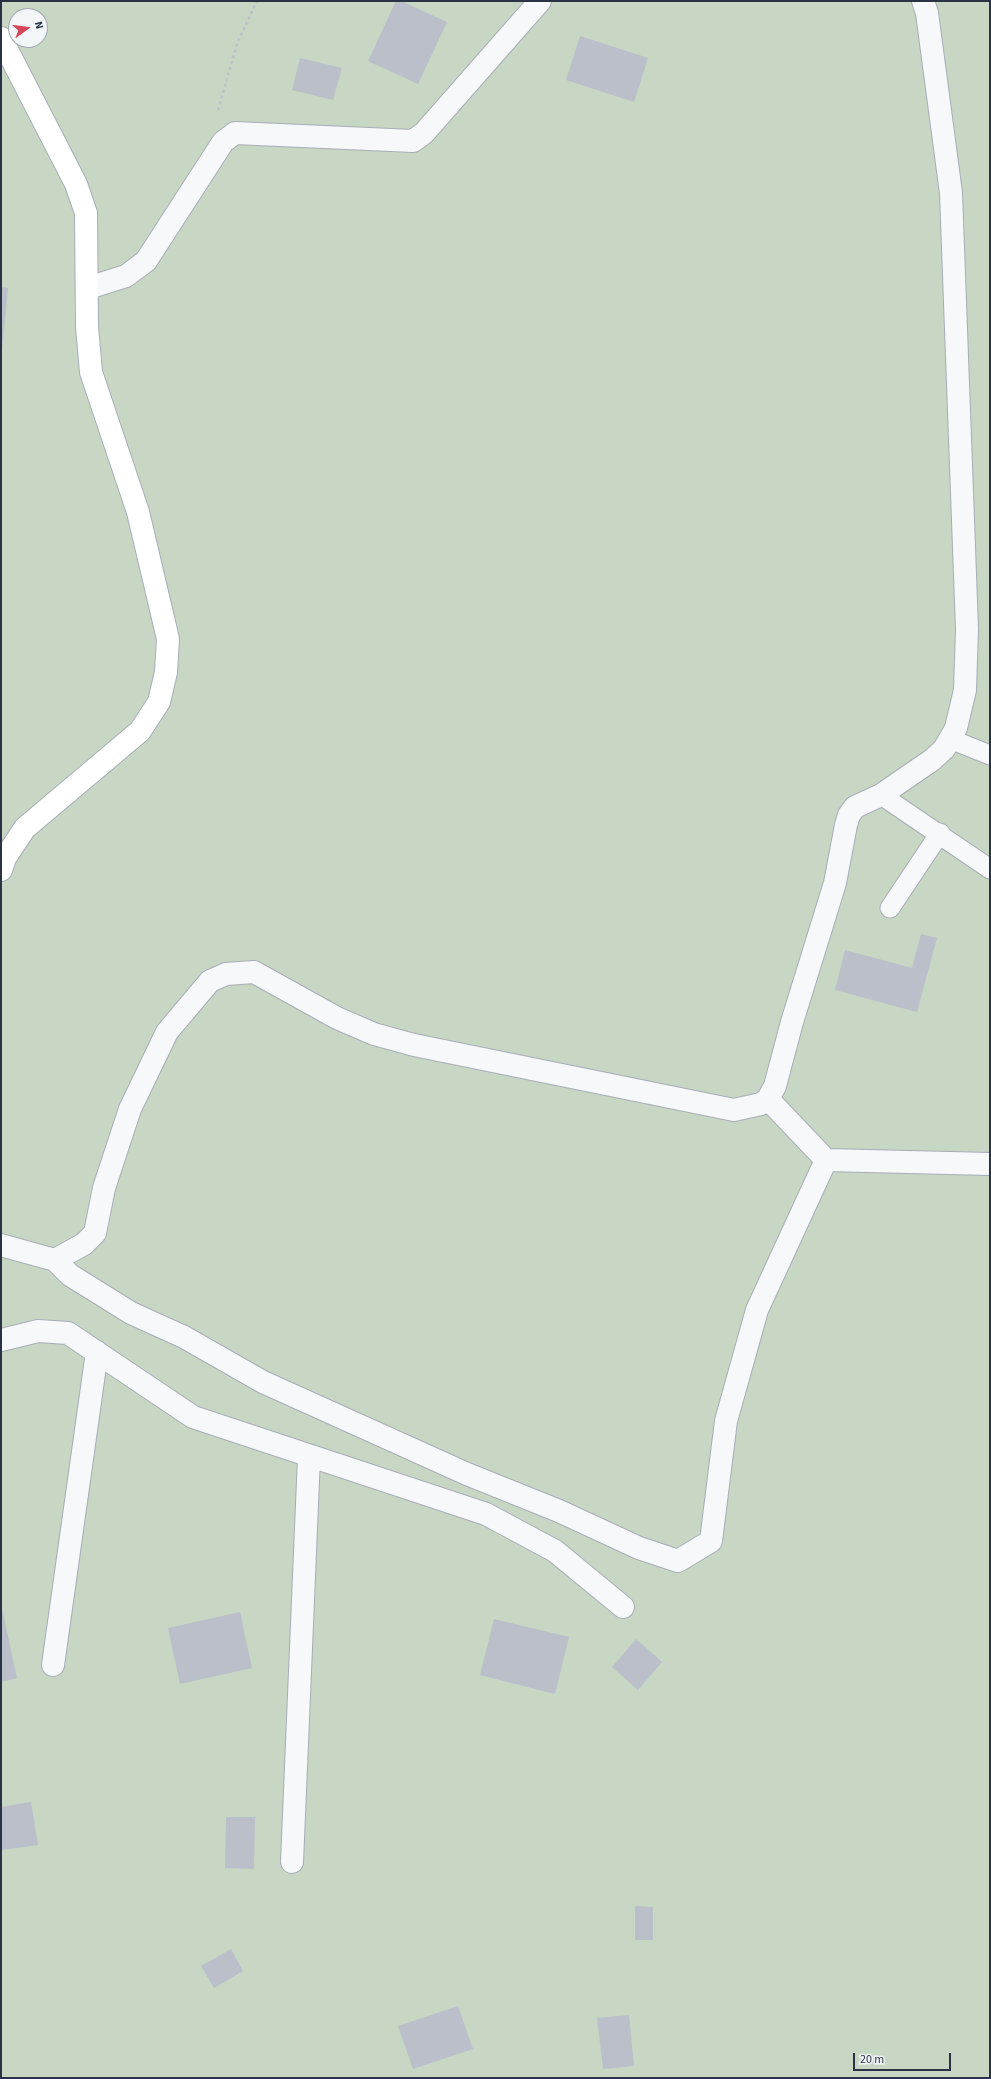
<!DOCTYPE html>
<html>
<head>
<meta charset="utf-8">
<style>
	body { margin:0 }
	#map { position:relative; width:991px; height:2079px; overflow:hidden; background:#e3e6ec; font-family:"Source Sans 3",sans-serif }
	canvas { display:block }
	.frame { position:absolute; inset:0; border:2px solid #2a3345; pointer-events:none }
	.north { position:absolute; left:8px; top:8px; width:40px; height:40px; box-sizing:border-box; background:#f3f6f9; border:1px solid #a3a8b1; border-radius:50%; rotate:76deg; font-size:11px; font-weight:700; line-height:16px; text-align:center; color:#2a3345 }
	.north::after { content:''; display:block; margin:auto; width:14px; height:18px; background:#d44557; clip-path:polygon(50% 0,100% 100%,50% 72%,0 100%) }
	.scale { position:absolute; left:853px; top:2053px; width:98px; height:18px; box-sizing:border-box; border:2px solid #2a3345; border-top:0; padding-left:5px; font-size:12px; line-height:14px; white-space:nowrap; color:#2a3345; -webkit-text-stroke:3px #f3f6f9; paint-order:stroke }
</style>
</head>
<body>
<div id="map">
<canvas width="991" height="2079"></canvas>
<div class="frame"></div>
<div class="north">N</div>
<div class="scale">20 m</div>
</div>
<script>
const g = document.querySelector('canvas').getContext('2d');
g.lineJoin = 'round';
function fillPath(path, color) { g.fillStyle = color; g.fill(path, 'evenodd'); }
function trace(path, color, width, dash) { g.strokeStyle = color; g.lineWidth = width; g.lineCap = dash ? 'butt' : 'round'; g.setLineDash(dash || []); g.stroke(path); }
fillPath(new Path2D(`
	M1,1H990V2078H1ZM16,16H40V40H16Z`), '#c8d6c4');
fillPath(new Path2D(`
	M396,1H401L447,22L418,84L368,61Z
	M580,36L648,58L634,102L566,80Z
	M300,58L342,68L333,100L292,90Z
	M1,287L8,288L2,349H1Z
	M921,934L937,938L917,1012L835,990L845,950L912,968Z
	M1,1604L17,1678L1,1682Z
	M240,1612L252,1668L180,1684L168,1628Z
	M494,1619L569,1637L555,1694L480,1675Z
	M636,1639L662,1662L638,1690L612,1667Z
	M31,1802L38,1845L2,1850L1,1807Z
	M226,1817H255L254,1869L225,1868Z
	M635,1906L653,1907V1940H635Z
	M231,1949L243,1971L214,1988L201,1966Z
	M458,2006L473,2049L413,2069L398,2026Z
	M629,2015L634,2066L603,2069L597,2018Z`), '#babfca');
const lane = new Path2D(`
	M950,739L990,755
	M881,795L990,869
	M890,908L940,833`);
const street = new Path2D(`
	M88,288L126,276L146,261L223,142L235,133L413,141L424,133L540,1
	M768,1099L826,1160L990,1164
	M1,1245L55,1260L70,1275L131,1313L184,1337L263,1382L467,1474L559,1511L639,1548L678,1561L711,1541L726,1421L757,1310L826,1160
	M55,1260L84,1244L95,1233L104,1188L130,1109L167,1032L210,981L226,974L254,972L337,1018L374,1034L414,1045L734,1110L761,1104L768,1099L775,1086L792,1022L835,883L846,825L849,815L855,807L881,795L932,760L944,749L950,739L956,728L965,690L967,629L951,193L927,13L923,1
	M1,1340L38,1331L68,1333L193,1417L486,1514L555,1551L623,1607
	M53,1665L97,1352
	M292,1862L309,1457`);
const secondary = new Path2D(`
	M1,38L76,184L86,213L87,327L91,372L138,512L168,639L166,672L159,702L140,731L25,828L5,858L1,870`);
trace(lane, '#a8adb7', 21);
trace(street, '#a8adb7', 24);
trace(secondary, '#a8adb7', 24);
trace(new Path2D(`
	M218,110L238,41L257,1`), '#bdc1c7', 2.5, [3, 3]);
trace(lane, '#f6f8fa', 19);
trace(street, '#f6f8fa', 22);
trace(secondary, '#fff', 22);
</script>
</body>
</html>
